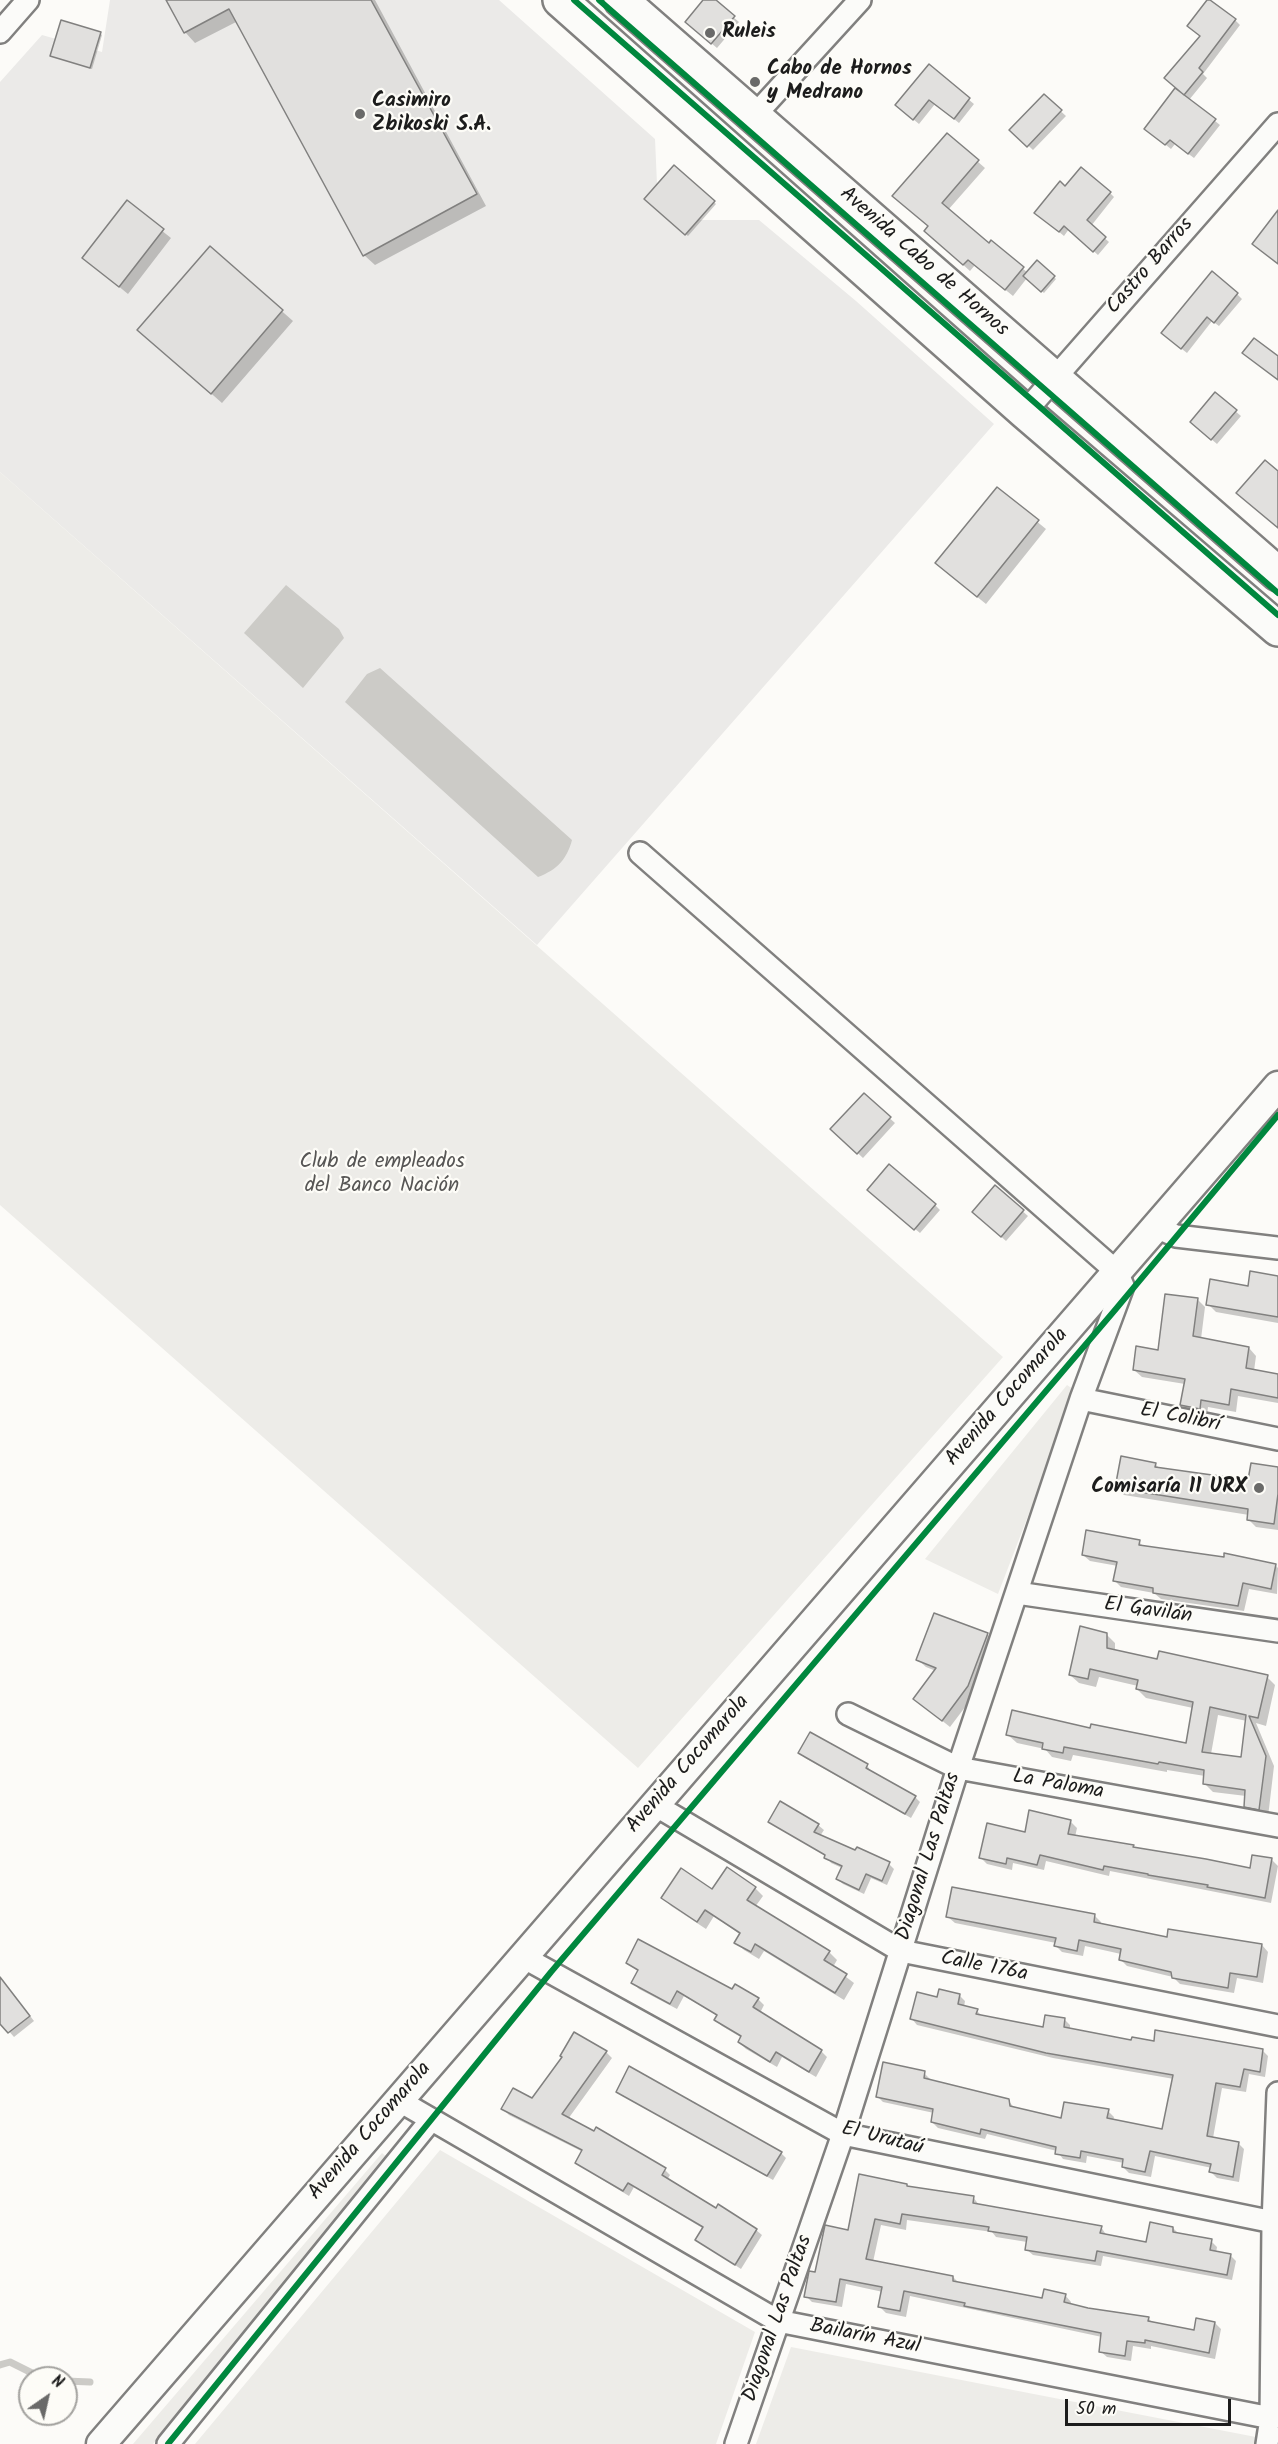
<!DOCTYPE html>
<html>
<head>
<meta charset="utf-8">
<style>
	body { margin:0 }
	#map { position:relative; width:1278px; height:2444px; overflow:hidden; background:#fcfbf8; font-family:Kalam,sans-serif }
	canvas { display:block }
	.north { position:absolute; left:18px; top:2366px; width:60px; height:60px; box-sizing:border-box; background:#fdfcf7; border:2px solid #a3a29f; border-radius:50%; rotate:34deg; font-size:16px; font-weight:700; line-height:24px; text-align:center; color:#1c1c1c }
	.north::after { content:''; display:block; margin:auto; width:21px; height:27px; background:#6a6a69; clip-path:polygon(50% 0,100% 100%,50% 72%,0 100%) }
	.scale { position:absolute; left:1065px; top:2399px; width:166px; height:27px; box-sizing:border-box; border:3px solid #1c1c1c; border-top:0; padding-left:8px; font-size:18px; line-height:21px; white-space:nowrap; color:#1c1c1c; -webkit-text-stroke:4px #fdfcf7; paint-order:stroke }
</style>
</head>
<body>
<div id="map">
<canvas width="1278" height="2444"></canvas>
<div class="north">N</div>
<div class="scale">50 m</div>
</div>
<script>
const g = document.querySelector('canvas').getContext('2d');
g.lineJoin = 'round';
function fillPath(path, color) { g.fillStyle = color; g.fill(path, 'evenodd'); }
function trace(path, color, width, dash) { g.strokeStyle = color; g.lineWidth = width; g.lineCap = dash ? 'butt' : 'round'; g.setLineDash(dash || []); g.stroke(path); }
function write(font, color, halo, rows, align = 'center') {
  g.font = font + ' Kalam,sans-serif'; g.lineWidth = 4.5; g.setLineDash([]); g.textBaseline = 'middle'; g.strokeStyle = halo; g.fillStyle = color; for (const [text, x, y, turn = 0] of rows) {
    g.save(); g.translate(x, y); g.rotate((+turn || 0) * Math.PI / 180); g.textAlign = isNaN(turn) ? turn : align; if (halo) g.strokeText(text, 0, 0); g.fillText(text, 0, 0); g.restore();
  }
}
fillPath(new Path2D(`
	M110,0H499L655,139L657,184L674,200L698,220H759L856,301L994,424L537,945L0,472V82L42,35L102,52Z`), '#ebeae8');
fillPath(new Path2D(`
	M0,472L1003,1357L638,1768L0,1205Z
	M1067,1385L1076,1391L998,1594L925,1559Z
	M440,2150L755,2332L716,2444H195Z
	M382,2153L394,2163L153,2444H133Z
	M791,2347L1261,2438L1258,2444H756Z`), '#edece8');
fillPath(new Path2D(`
	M286,585L339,629L344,638L303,688L244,633Z
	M380,668L572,840C567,859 557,870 538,877L345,702L367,674Z`), '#cccbc7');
fillPath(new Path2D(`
	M167,0H375L486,206L375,265L364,255L238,21L195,43L185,32Z
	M705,0H713L739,22L717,48L692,27Z
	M1235,20L1240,25L1203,74L1207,78L1189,100L1220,125L1194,158L1175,144L1171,149L1146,129Z
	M100,33L102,35L92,69L52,55Z
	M929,67L974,104L959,123L935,104L919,124L902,110Z
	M1044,96L1066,116L1033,150L1012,130Z
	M947,135L985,168L948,210L989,245L991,242L1028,273L1037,262L1056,279L1044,293L1027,278L1013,296L975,265L970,271L933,238L930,227Z
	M674,167L716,204L688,236L646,199Z
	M1065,188L1110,193L1114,197L1091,226L1109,242L1098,255L1069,229L1064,236L1041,217Z
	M127,203L171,238L128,294L84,258Z
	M210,248L293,321L222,403L139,330Z
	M1237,294L1242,299L1219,326L1212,321L1187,353L1168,338Z
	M1215,394L1241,416L1217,444L1197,427Z
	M997,489L1046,529L986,604L945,571Z
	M864,1095L895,1123L863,1158L832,1129Z
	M995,1187L1028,1216L1006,1241L979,1217Z
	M874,1195L935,1205L940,1210L920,1233Z
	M1278,1278V1323L1216,1312L1208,1304Z
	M1197,1299L1205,1307L1201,1339L1249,1348L1256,1356L1254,1371L1278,1376V1403L1238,1396L1236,1412L1208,1407L1207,1415L1189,1412L1182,1405L1185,1384L1142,1377L1134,1370L1160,1352Z
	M1155,1464L1160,1469L1250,1482L1278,1468V1530L1256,1527L1249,1520V1515L1124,1495L1117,1488Z
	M1139,1542L1145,1548L1275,1565L1278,1568L1277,1594L1249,1589L1244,1611L1161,1599L1154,1593L1121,1587L1115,1581L1118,1566L1090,1561L1083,1555Z
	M987,1634L995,1642L975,1694L950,1727L915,1699L936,1671L926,1667L918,1660Z
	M1106,1634L1115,1643V1651L1158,1661L1267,1677L1275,1685L1266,1726L1256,1723L1274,1766L1268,1817L1254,1815L1245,1806L1246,1796L1213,1792L1204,1783L1205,1776L1167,1770V1772L1073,1755L1071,1761L1052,1757L1045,1749L1017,1743L1008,1735L1092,1729L1187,1745L1193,1708L1146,1698L1137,1689L1138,1686L1099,1677L1096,1687L1079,1683L1070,1675ZM1218,1715L1247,1721L1242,1758L1211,1754Z
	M810,1734L867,1765L871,1772L915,1797L920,1802L911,1818L805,1758L800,1753Z
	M781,1803L818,1825L824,1830L820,1836L889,1864L894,1869L887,1885L871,1878L864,1894L843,1884L837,1879L842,1868L831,1863L826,1856L770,1821Z
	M1070,1821L1077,1828L1075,1837L1135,1849L1251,1870L1272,1860L1278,1866L1271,1903L1110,1871L1109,1876L1046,1861L1044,1870L1013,1863L1012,1870L987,1864L981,1858L1026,1834Z
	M755,1888L763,1896L755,1907L829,1952L837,1960L833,1967L854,1983L844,2000L764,1951L759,1959L744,1950L736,1942L741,1935L714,1916L706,1929L671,1906L663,1898Z
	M1095,1916L1101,1922V1925L1168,1939L1262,1945L1268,1952L1263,1983L1237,1978L1234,1993L1180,1984L1173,1977L1127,1966L1120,1959L1121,1954L1085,1946L1083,1956L1062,1952L1056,1946V1943L955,1923L948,1917Z
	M627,1963L758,1999L764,2005L760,2013L821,2051L827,2057L816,2077L782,2057L777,2067L746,2049L739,2042L742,2038L722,2026L716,2020L718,2016L684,1996L677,2009L639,1989L633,1983L639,1972Z
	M14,1995L34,2021L14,2037L0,2021V1997Z
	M960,1996L965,2001L964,2007L977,2011L983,2017L1045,2029L1064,2019L1070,2025V2030L1132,2041L1262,2050L1268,2056L1265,2077L1249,2074L1246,2092L1222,2088L1213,2138L1238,2143L1244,2149L1239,2182L1217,2178L1211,2172L1212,2168L1155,2156L1151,2177L1129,2173L1123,2167L1124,2163L1087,2156L1086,2163L1063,2159L1057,2151L987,2134L985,2139L938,2128L932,2122L934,2113L883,2102L877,2096L924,2073L930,2079V2081L1008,2100L1015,2109L1063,2120L1108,2111L1114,2117L1113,2121L1164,2131L1174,2079L1053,2058L917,2025L912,2019L939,1999Z
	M575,2034L606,2052L612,2058L568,2119L665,2170L670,2175L667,2180L716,2210L756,2230L762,2235L741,2269L697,2240L704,2229L634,2187L629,2196L583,2168L577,2162L583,2152L509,2115L503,2109L533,2100L564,2057Z
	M618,2091L781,2153L786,2158L773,2180L623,2096Z
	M907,2185L909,2188L973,2197L979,2205L1101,2227L1107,2236L1148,2244L1173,2228L1179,2234L1211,2241L1217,2247L1216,2253L1230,2255L1236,2261L1232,2280L1103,2256L1101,2266L1033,2255L1026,2249L1027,2242L996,2237L992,2232L907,2220L906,2230L881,2225L873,2262L953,2277L959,2283L1043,2300L1065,2295L1071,2302V2305L1148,2318L1153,2323L1195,2332L1215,2323L1221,2329L1215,2359L1151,2346V2349L1133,2346L1131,2361L1107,2357L1100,2351L1102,2337L910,2296L906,2317L886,2313L880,2307L883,2292L846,2284L842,2307L812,2302L806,2296L816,2273L849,2232Z`), '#0003');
trace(new Path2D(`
	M0,2365L10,2362L42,2378
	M66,2381L90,2382`), '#cccbc7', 7);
const building = new Path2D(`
	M166,0H371L477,194L363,256L229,9L184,33Z
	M703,0H716L735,16L711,44L685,22Z
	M1207,0H1210L1236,19L1199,68L1203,72L1184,95L1164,78L1200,36L1187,26Z
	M61,20L101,32L90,68L50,56Z
	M929,64L970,98L954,119L929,100L913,120L895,105Z
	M1175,88L1216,119L1188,154L1170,140L1165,145L1144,129Z
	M1044,94L1062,110L1027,147L1009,130Z
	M947,133L979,160L942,203L989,243L991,240L1024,267L1005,290L968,260L963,265L924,231L928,226L892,196Z
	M674,165L715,201L685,235L644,199Z
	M1081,167L1111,192L1087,220L1106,237L1093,252L1064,226L1059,232L1034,213L1060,181L1065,186Z
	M127,200L164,229L119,287L82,258Z
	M1278,210V264L1252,244Z
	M210,246L283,310L211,394L137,330Z
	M1037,260L1055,276L1041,292L1023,276Z
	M1212,271L1238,293L1214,323L1207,317L1181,349L1161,333Z
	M1254,338L1278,356V380L1242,353Z
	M1215,392L1237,410L1211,440L1190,422Z
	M1265,460L1278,471V528L1236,493Z
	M997,487L1039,520L977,597L935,563Z
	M864,1093L891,1117L857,1154L830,1129Z
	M889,1164L936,1204L914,1230L867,1190Z
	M995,1185L1024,1210L1001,1237L972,1212Z
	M1250,1271L1278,1276V1317L1206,1305L1210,1279L1248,1286Z
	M1165,1294L1198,1298L1193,1336L1249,1347L1246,1368L1278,1374V1398L1231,1389L1229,1405L1201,1400L1200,1409L1180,1405L1185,1379L1133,1370L1136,1346L1158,1350Z
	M1121,1456L1156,1463L1155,1467L1248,1480L1251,1463L1278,1467V1494L1274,1524L1247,1520L1248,1509L1115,1488Z
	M1086,1530L1140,1540L1139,1545L1224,1557V1553L1276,1564L1271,1589L1243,1583L1238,1606L1153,1593V1588L1113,1581L1117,1562L1082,1555Z
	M934,1613L988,1633L968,1686L942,1721L913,1699L936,1668L916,1660Z
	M1080,1626L1107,1633V1648L1157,1659L1159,1651L1268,1675L1258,1718L1249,1716L1266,1756L1259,1810L1244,1807L1245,1790L1203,1784L1204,1770L1159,1762L1158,1764L1064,1747L1063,1753L1042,1749L1043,1743L1006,1735L1012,1710L1090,1728L1091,1724L1186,1743L1193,1702L1136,1689L1138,1680L1090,1669L1088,1679L1069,1675ZM1210,1707L1246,1715L1241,1757L1202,1752Z
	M810,1732L868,1764L866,1768L916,1796L905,1814L798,1753Z
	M780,1801L819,1824L814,1832L855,1850L857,1847L890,1862L882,1881L866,1874L859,1890L836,1879L842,1866L824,1858L825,1855L768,1822Z
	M1029,1810L1071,1820L1068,1834L1134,1845L1133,1847L1206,1859L1250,1868L1252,1855L1272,1858L1265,1898L1207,1887L1208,1885L1148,1875V1874L1104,1866L1103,1870L1040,1855L1037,1865L1007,1858L1006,1864L979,1858L987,1823L1025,1832Z
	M727,1867L756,1887L747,1900L830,1951L824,1960L847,1974L835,1993L755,1944L751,1952L734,1943L740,1933L705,1910L697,1922L661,1898L681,1868L712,1889Z
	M952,1887L1095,1914L1094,1922L1167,1937L1168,1929L1262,1944L1257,1977L1230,1973L1228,1988L1172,1978L1171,1972L1119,1960L1121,1949L1079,1940L1077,1951L1054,1946L1056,1938L946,1917Z
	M638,1939L732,1989L735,1984L759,1998L753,2007L822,2050L809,2072L776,2052L770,2062L738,2042L741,2036L714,2020L717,2015L677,1991L670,2004L631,1983L638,1970L626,1963Z
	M0,1977L30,2016L8,2033L0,2024Z
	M939,1989L960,1994L958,2004L978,2009L976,2014L1043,2027L1045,2015L1065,2018L1064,2027L1131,2040L1132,2037L1154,2041L1155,2030L1263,2049L1260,2072L1244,2069L1240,2087L1216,2083L1207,2136L1239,2142L1233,2177L1209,2172L1211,2164L1150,2151L1145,2172L1122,2167L1123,2159L1081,2151L1080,2158L1055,2154L1056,2147L981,2129L980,2134L931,2122L933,2109L876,2097L883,2062L925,2071L924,2078L1009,2099L1010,2106L1061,2118L1064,2102L1109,2109L1107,2118L1162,2129L1173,2075L1046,2053L910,2019L917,1992L937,1997Z
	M574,2032L607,2051L562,2114L594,2131L596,2127L666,2168L662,2175L716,2208L718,2204L757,2229L735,2265L695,2240L703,2227L628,2183L623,2191L575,2163L582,2150L501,2109L513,2088L532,2098L562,2057L560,2056Z
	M629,2066L782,2152L767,2176L616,2092Z
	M859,2174L907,2184V2186L974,2196L973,2203L1102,2226L1100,2233L1146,2242L1150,2222L1173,2227V2232L1212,2239L1210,2250L1231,2254L1227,2275L1097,2251L1095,2261L1025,2250L1027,2237L988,2231L989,2227L902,2214L900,2224L875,2219L866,2259L953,2276V2281L1042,2298L1044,2289L1066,2294L1064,2302L1088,2308L1149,2317L1148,2321L1194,2330L1196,2318L1215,2322L1209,2353L1145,2340V2343L1127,2341L1125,2356L1099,2352L1101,2333L964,2306L965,2303L904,2291L900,2311L878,2307L882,2287L840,2279L836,2302L804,2297L809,2271L815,2272L825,2225L848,2230Z`);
fillPath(building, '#e1e0de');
trace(building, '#81807f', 1.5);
const minor = new Path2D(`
	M0,32L28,0
	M755,115L860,0
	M1025,412L1278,124
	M640,853L1117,1272L1123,1286L1081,1399L958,1768L843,2134L736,2444
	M1156,1227L1176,1236L1278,1248
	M1081,1399L1278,1439
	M1017,1593L1278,1631
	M848,1714L958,1768L1278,1826
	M655,1805L901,1951L1278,2026
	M523,1957L843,2134L1278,2223
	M398,2100L778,2321L1271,2418L1278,2417
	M168,2444L431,2120
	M1267,2444L1271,2418L1273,2224L1278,2093`);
const secondary = new Path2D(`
	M101,2444L1278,1086`);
const primary = new Path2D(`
	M560,0L1025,412L1278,629
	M621,0L1278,574`);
trace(minor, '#81807f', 26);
trace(secondary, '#81807f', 33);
trace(primary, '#81807f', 38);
trace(minor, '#fbfbf9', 21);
trace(secondary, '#fbfbf9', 28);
trace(primary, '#fbfbf9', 33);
trace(new Path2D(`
	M574,0L1278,615
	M599,0L1278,593
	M168,2444L551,1972L1115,1310L1278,1115`), '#00873e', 6);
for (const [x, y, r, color] of [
	[710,33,6,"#6a6a69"],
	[755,82,6,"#6a6a69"],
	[360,114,6,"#6a6a69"],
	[1259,1488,6,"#6a6a69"]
]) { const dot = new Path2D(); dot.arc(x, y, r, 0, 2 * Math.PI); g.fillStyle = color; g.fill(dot); trace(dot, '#fdfcf7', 2); }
write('bold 21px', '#1c1c1c', '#fdfcf7', [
	["Ruleis",722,33],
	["Cabo de Hornos",767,70],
	["y Medrano",767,94],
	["Casimiro",372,102],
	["Zbikoski S.A.",372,126],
	["Comisaría 11 URX",1247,1488,"right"]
], 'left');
write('21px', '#1c1c1c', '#fdfcf7', [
	["Avenida Cabo de Hornos",923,263,41],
	["Castro Barros",1151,267,-49],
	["Avenida Cocomarola",1008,1398,-49],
	["El Colibrí",1180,1419,11],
	["El Gavilán",1148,1612,8],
	["Avenida Cocomarola",689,1765,-49],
	["La Paloma",1058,1786,10],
	["Diagonal Las Paltas",930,1857,-73],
	["Calle 176a",984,1968,11],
	["Avenida Cocomarola",371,2132,-49],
	["El Urutaú",882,2140,14],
	["Diagonal Las Paltas",779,2319,-71],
	["Bailarín Azul",865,2338,11]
]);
write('21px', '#575655', '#fdfcf7', [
	["Club de empleados",382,1163],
	["del Banco Nación",382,1187]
]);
</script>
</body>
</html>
